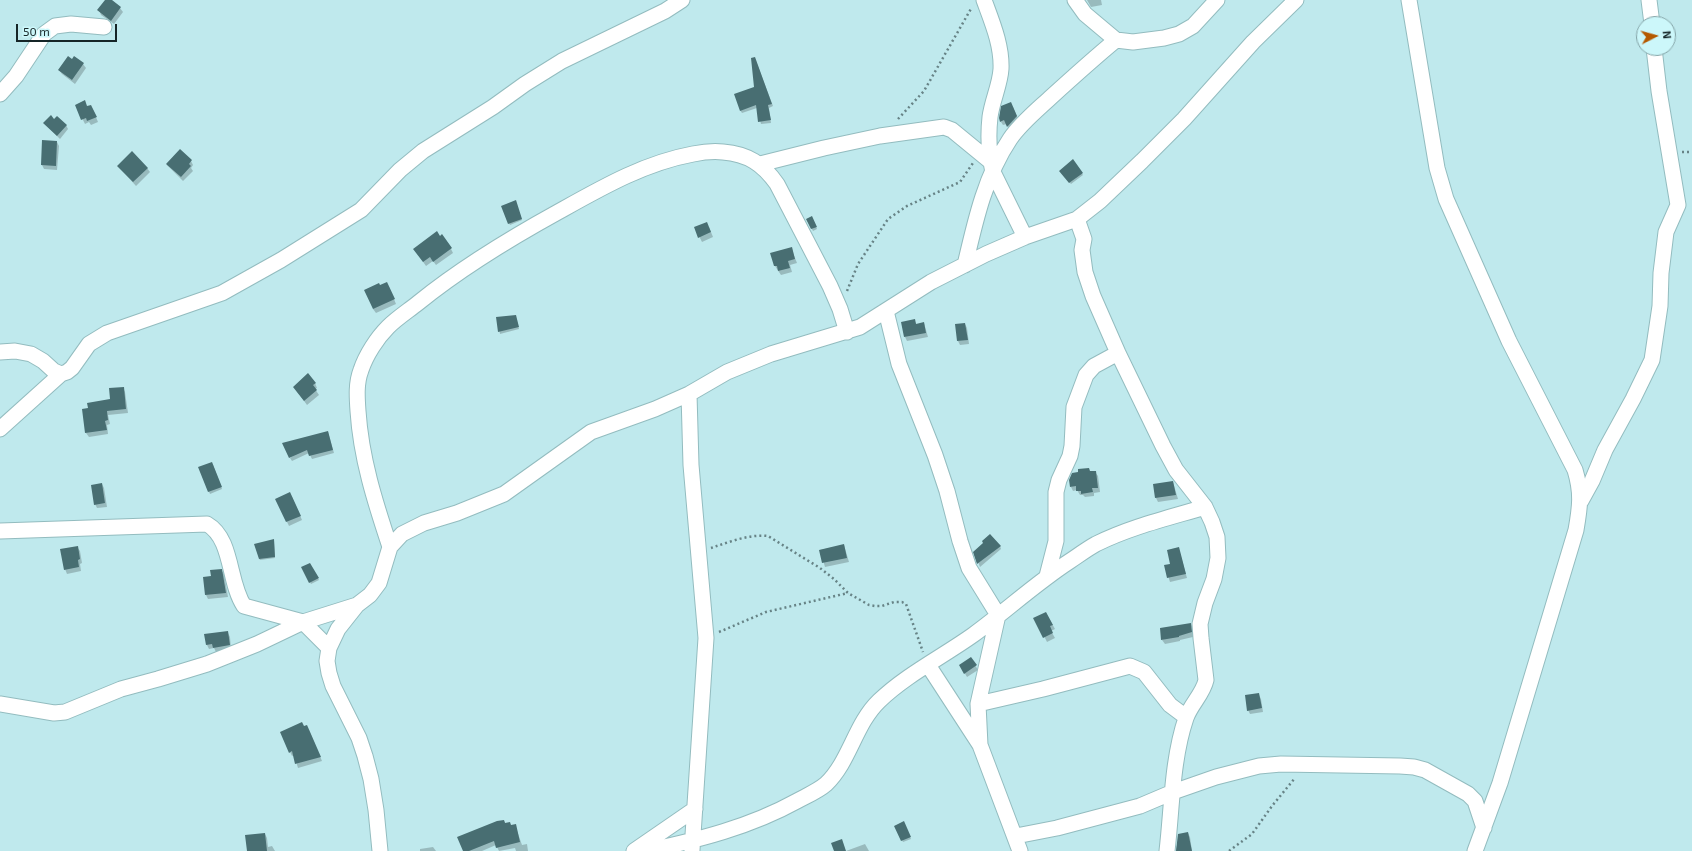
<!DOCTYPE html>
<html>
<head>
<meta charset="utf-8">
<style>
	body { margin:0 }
	#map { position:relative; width:1692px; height:851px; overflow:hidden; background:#bfe9ed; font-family:"Exo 2",sans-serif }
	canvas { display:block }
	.north { position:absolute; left:1636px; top:16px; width:40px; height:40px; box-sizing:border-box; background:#ccf7fa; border:1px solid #83a3a6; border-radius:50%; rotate:84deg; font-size:11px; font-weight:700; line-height:16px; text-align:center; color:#152527 }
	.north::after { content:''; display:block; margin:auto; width:14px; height:18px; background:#b55900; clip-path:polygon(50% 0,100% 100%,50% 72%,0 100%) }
	.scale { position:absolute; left:16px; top:24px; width:101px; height:18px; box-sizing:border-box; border:2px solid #152527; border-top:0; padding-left:5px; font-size:12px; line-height:14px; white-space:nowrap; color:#152527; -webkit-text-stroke:3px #ccf7fa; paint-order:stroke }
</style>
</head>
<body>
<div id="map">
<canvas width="1692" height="851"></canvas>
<div class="north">N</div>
<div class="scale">50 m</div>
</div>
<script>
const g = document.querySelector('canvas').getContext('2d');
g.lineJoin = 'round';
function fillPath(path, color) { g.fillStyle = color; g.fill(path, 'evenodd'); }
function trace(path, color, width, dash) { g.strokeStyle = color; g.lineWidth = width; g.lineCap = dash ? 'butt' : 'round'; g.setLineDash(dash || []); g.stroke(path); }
fillPath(new Path2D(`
	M106,0H110L120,8L123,12L114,24L101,15L99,10Z
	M1087,0H1101L1102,5L1091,7Z
	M75,57L83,64L86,68L75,84L62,74L59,70Z
	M756,61L773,106L769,108L771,123L761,124L757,108L742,113L740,110L755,88Z
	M76,106L87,107L93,110L98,122L91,125L89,122L85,124Z
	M1013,107L1019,121L1010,131L1007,124L1003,125L1001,122Z
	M55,120L66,125L68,129L60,139L44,123Z
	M57,142L59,146L57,170L44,169L42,165Z
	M191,161L193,165L191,168L193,171L183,181L167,165Z
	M1073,161L1083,175L1071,184L1062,173Z
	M118,166L147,168L150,172L136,186Z
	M516,203L522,220L510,225L509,223Z
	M812,218L817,229L813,231L807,220Z
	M709,227L713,237L702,242L695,228Z
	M791,248L797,263L790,265L792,272L781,275L775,266Z
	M451,249L453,253L436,265L433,261L426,266L417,253Z
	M380,286L389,287L396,304L376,313L373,309Z
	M497,318H516L519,329L500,334Z
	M914,320L917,325L924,323L928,337L907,341L905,337Z
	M965,324L967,328L969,344L960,345L958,341Z
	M315,383L317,388L315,389L319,395L307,405L294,387Z
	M123,388L125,392L128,413L108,415L110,424L107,425L108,434L89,437L86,433L89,409L111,400Z
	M328,432L334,453L312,459L309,453L292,461L290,458Z
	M213,465L222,489L210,494L199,468Z
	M1095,472L1098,476L1100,492L1094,493V496L1085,497L1083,495H1080L1077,490L1073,491L1071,487Z
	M1173,482L1178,499L1158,502L1156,498L1154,485Z
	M102,484L104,488L107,507L97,508L95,504Z
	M292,497L302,520L289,526L276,499Z
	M274,540L275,558L260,560L259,558Z
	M984,544L1000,546L1001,549L980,567L974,552Z
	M844,545L849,562L825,567L820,550Z
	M77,547L80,551L82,563L80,564L81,571L67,574L65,569Z
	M1179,549L1187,578L1170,582L1165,566L1171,564Z
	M310,564L319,580L311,584L303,568Z
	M221,570L224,574L228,597L208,599L206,595L212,577Z
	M1046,613L1055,629L1051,631L1055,638L1047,642L1035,618Z
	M1191,624L1193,628V637L1180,640V641L1165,644L1162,640Z
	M228,633L230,637L231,649L216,652L214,648L209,649L207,645L205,635Z
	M971,658L978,670L967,677L960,665Z
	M1259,695L1261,699L1263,712L1250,714L1248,710Z
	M304,728L309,730L322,761L298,768L294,755L292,756L290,752Z
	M504,821L506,824L512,826L515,825L522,845L527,844L528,851H516L515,848L499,851L496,845L482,851H464Z
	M903,823L911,839L903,842L895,826Z
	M1188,833L1190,837L1192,851H1176L1179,835Z
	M265,834L267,838L268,847L272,846L275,851H248Z
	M865,844L869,851H846Z
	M433,847L436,851H420V849Z`), '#0003');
fillPath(new Path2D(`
	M105,0H112L121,7L111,21L97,10Z
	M68,56L72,59L74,56L84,63L72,80L58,70Z
	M755,57L772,104L768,105L771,120L758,122L756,105L740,111L734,94L754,87L751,58Z
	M85,100L87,106L91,105L97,117L87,121L86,118L81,120L75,105Z
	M1011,102L1017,116L1007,127L1004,120L1000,122L999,118L1001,106Z
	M51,115L54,119L57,116L67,125L57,136L43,123Z
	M42,140L57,141L56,166L41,165Z
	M180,149L192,160L189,164L191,166L181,177L166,164Z
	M132,151L148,168L133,182L117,166Z
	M1073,159L1083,173L1069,183L1059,171Z
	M516,200L522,219L508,224L501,206Z
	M812,216L817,227L811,229L806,219Z
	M707,222L711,232L698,238L694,227Z
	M437,231L440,236L442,234L452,248L433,262L430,257L423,262L413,249Z
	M792,247L795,259L788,261L790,268L778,271L777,266H774L770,253Z
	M387,282L395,299L373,309L364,290L379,283L380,285Z
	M516,315L519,327L498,332L496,317Z
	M915,319L916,324L924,322L926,333L904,337L901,322Z
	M965,323L968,340L957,341L955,324Z
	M308,373L316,383L313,385L317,390L304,401L293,387Z
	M124,387L126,409L107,411L108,420L105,421L107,430L85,433L82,409L88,408L87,403L110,399L109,388Z
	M328,431L333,450L309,456L307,450L289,458L282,443Z
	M212,462L222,487L208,492L198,467Z
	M1089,468L1090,471H1096L1098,488H1092L1093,492L1081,494V491H1076V486L1070,487L1069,480L1072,473L1078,472V469Z
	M1173,481L1176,495L1155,498L1153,484Z
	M102,483L105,503L94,505L91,485Z
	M290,492L301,516L286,522L275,499Z
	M990,534L1001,546L977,564L973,552L983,543L982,541Z
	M274,539L275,557L259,559L254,544Z
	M844,544L847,558L822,563L819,550Z
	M78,546L80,559L78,560L79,567L64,570L60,549Z
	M1179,547L1186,574L1167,578L1164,565L1170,564L1167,550Z
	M310,563L319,578L309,583L301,567Z
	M222,569L226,593L205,595L203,577L211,576L210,570Z
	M1046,612L1053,625L1050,626L1053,633L1043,638L1033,618Z
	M1191,623L1192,632L1179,636V637L1161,640L1160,628Z
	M228,631L230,645L213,648L212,644L206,645L204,634Z
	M971,657L977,665L964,674L959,665Z
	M1259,693L1262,708L1247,711L1245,695Z
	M302,722L304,726L307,725L321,757L295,764L292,751L289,753L280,732Z
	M504,820L505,823L510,822L511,825L516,824L520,842L496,848L494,841L469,851H463L457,837L497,821Z
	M904,821L911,837L901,841L894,826Z
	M1188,832L1192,851H1176L1178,834Z
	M265,833L267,851H247L245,835Z
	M842,839L846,851H834L831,843Z`), '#486e72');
const street = new Path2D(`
	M984,0C992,22 1002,45 1001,69C1000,85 992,101 990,117C988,135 989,155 993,172L1025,237
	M1075,0L1085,14L1116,40L1133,42L1164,38L1179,34L1193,26L1217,0
	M1409,0L1437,168L1446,199L1509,341L1575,470C1582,493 1580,507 1576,530L1500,783L1475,851
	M1649,0L1652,24
	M0,94L16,76L44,34L55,26L71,24L104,27
	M760,164L824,148L880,136L944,127L952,130L991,162
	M1077,219L1084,239L1082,250L1085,272L1093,296L1118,353L1163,446L1176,470L1205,507L1212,522L1217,537L1218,558L1214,579L1205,603L1200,624L1201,638L1206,680C1203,694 1191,704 1186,718C1172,759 1172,808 1167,851
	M965,265C975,222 985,176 1010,139C1020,124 1036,111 1050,98C1072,78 1093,59 1116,40
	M886,311L899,364L935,455L947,491L960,541L969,568L998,615L978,704L980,745
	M0,352L15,351L31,354L43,361L54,371L61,374L67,372L72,368L89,344L107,333L222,293L281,260L361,210L400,170L423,151L493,107L525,84L562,61L665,11L682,0
	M689,394L691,465L706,638L692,850
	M0,429L61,374
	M1581,501L1592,481L1605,450L1633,399L1652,360L1660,306L1661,273L1666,232L1678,205L1659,91L1654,48
	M0,531L207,524C233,539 228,582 244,606L303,622L329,648
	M390,547C375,502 361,458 358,411C357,397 356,383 361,370C366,355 377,338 388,327C397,318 408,311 418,303C461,268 509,239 558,212C601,188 644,163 693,154C703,152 713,151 723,152C748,154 763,164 777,184L830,286L840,309L847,332
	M1047,576L1056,541V492L1059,480L1070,456L1072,446L1074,407L1086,375L1094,366L1118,353
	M928,665L980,745L1020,851
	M0,704L54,713L65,712L121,689L158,679L207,664L257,644L303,622L357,605
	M978,704L1043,689L1130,666L1144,672L1170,705L1186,717
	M1016,836L1057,828L1140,806L1173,792L1216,777L1259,766L1281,764L1400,766L1414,767L1425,770L1468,794L1475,801L1484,828
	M380,851L376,810L371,779L365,756L359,738L333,686L329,673L327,661L329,648L338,629L357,605L370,595L379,583L390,547L402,534L424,523L457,513L504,494L591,432L655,409L689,394L727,372L771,354L860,327L931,282L986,254L1025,237L1077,219L1100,201L1142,161L1184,119L1253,42L1296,0
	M634,851L695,809
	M646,851C698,840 750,827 797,801C806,796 818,791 826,784C850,761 855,724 879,701C906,675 942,657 973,635C1006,611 1036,583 1070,561C1079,555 1087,549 1096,544C1130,527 1168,518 1205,507`);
trace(street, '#93bcbf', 17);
trace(new Path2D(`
	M898,119L924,91L972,7
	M1682,152H1692
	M847,291L858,264L888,219L907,206L960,182L973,163
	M711,548C729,542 749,534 768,536L820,568L834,579L848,593L869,605L875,606H882L894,602H902L906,604L923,652
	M719,632L766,612L848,593
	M1229,851L1252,834L1272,806L1295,778`), '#678386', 2.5, [2, 3]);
trace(street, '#fff', 15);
</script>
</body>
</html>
